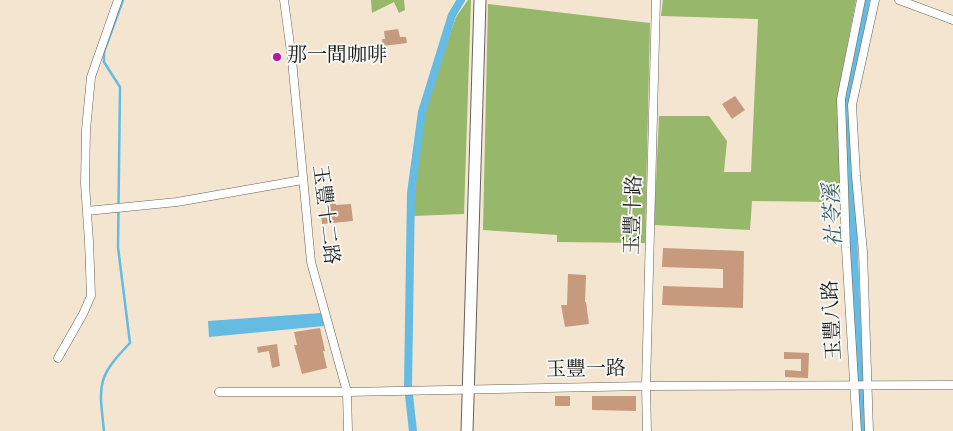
<!DOCTYPE html>
<html>
<head>
<meta charset="utf-8">
<style>
	body { margin:0 }
	canvas { display:block; background:#f4e5d1 }
</style>
</head>
<body>
<canvas width="953" height="431"></canvas>
<script>
const g = document.querySelector('canvas').getContext('2d');
g.lineJoin = 'round';
function fillPath(path, color) { g.fillStyle = color; g.fill(path, 'evenodd'); }
function trace(path, color, width, dash) { g.strokeStyle = color; g.lineWidth = width; g.lineCap = dash ? 'butt' : 'round'; g.setLineDash(dash || []); g.stroke(path); }
function write(font, color, halo, rows, align = 'center') {
  g.font = font + ' "IM FELL English","Noto Serif TC",serif'; g.lineWidth = 4; g.setLineDash([]); g.textBaseline = 'middle'; g.strokeStyle = halo; g.fillStyle = color; for (const [text, x, y, turn = 0] of rows) {
    g.save(); g.translate(x, y); g.rotate((+turn || 0) * Math.PI / 180); g.textAlign = isNaN(turn) ? turn : align; if (halo) g.strokeText(text, 0, 0); g.fillText(text, 0, 0); g.restore();
  }
}
fillPath(new Path2D(`
	M371,0H404L405,10L399,13L394,2L372,13Z
	M468,0H471L464,214L413,216L415,190L425,106L456,17Z
	M663,0H856L837,99L841,202L752,201L750,230L654,225L659,116H709L727,141L724,172H751L758,19L661,16Z
	M488,4L650,23L645,243L557,242V235L483,230Z`), '#97b76a');
fillPath(new Path2D(`
	M321,313L324,326L209,337L208,321Z`), '#65bbe2');
trace(new Path2D(`
	M104,431C99,385 96,378 130,343L118,247L120,87L104,62V52L123,0`), '#65bbe2', 2.5);
trace(new Path2D(`
	M413,431L408,386L411,193L422,112L452,15L461,0
	M862,431L847,103L866,0`), '#65bbe2', 8);
fillPath(new Path2D(`
	M398,29L400,37H406L407,43L383,46L382,39H385L384,31Z
	M735,96L745,110L732,119L722,104Z
	M332,190L336,205L351,204L353,221L322,224L321,212H330L326,191Z
	M663,248L744,251L743,308L662,305L663,286L723,288V269L662,267Z
	M568,274L586,275L585,302H586L589,324L565,327L561,305H567Z
	M320,328L325,351H323L327,368L302,374L294,345H297L294,332Z
	M277,344L280,366L272,368L269,351L258,353L257,347Z
	M784,352L809,353L808,378L785,377V370L801,371V359H784Z
	M555,396H570V406H555Z
	M592,396H636V411L592,410Z`), '#c89a7d');
const street = new Path2D(`
	M284,0L292,60L311,262L347,392L348,431
	M899,0L953,20
	M87,211L177,202L302,180
	M58,358L83,314L91,296L89,241L85,184L86,130L91,77L118,0
	M219,392H347L646,386L953,385
	M647,431L646,386L656,0
	M857,431L846,248L841,99L861,0
	M869,431L863,252L856,176L852,105L875,0`);
const secondary = new Path2D(`
	M467,431L480,0`);
trace(street, '#68625b', 9);
trace(secondary, '#68625b', 13);
trace(street, '#fff', 8);
trace(secondary, '#fff', 11);
for (const [x, y, r, color] of [
	[277,57,5,"#b5179e"]
]) { const dot = new Path2D(); dot.arc(x, y, r, 0, 2 * Math.PI); g.fillStyle = color; g.fill(dot); trace(dot, '#f6f6f2', 2); }
write('20px', '#1c1c1c', '#f6f6f2', [
	["那一間咖啡",287,57]
], 'left');
write('20px', '#1c1c1c', '#f6f6f2', [
	["玉豐十二路",324,215,83],
	["玉豐十路",635,215,-88],
	["玉豐八路",834,320,-93],
	["玉豐一路",586,371,-1]
]);
write('italic 21px', '#395c6b', '#f6f6f2', [
	["社苓溪",835,215,-93]
]);
</script>
</body>
</html>
